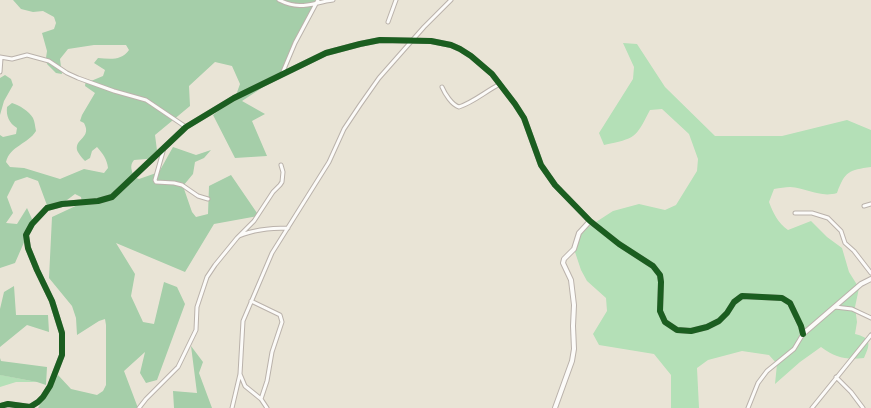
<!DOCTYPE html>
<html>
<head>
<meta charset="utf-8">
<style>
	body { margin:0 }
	canvas { display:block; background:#e9e4d6 }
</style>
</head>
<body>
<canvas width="871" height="408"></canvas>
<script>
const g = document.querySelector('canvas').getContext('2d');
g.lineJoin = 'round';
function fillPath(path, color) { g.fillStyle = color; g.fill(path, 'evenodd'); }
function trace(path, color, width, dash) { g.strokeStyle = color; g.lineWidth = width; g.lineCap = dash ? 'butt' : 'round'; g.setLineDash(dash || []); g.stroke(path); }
fillPath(new Path2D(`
	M623,43L637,44L665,87L715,136H782L847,120L871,130V167C849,170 845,171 837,193C820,198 807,188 790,187C785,187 780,188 774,189L769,202C773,213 778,223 788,230L811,221L827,237L842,248L849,272L859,288L855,307L857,322L855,334C871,338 871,343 864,358C846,360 836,358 821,347L800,362L775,384L777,364L769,355L742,351L708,360L697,368L699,408H671V375L654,354L599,345L593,334L607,311L606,298L587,281L581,270L574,249L579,233L613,211L639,204L665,210L676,205L697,171L698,159L689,134L662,109L650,110C635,139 636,138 604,145L599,133L633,79L634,67Z
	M0,375H1L37,382H16L0,387Z`), '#b4e0b7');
fillPath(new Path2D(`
	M13,0H319L296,43L283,74L242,101L265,114L252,121L267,156L235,158L213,115L235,98L240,84L232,66L215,62L189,86L190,106L155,135L158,158L134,160C129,166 132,171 134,177L139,179L159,172L173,147L196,155L211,150L204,158L195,162L193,174L183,186L192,212L196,217L208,214L209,186L231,175L257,213L258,216L214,224L185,272L116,243L135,274L131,296L143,322L154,324L164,282L177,287L185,304L157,380L146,383L140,373L145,352L124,371L138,408H38L58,375L71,389L97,395L103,391L106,385V325L105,319L99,321L77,335L76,318L72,306L49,278L52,217L82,203L81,197L75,194L63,203L48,208L38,181L27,177L15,181L7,197L13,213L6,223L17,224L27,208L32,219V224L15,263L0,268V135L3,137L16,134L17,128C9,123 6,116 7,107L12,103C19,105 29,111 33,118C35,122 35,127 36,131C28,144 10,146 6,162L10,167L24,168L60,179L84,169L104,173L108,168C107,159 103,154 97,147L92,151L90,158L85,161C82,158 78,153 77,150C75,138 92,138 84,123L80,121L82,115L95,93L85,86L86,79L91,81L103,76L105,70L94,63L98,58C110,59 121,61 129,50L126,45H94L68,49L60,59L62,74L56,73L47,64L46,58L47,51L42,33L54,29L56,23L54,17L43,11L33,12L21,9Z
	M5,75L11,79L13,85L4,101L0,115V78Z
	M14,286L16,315H48L49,332L27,325L0,347V309L4,292Z
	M191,346L203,362L199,373L212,408H174L173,391L197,393Z
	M0,358L1,361L47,367L46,385L37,382L0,375Z`), '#a5cea9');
const street = new Path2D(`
	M279,0C301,11 311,3 333,0
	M388,22L396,0
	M0,57L12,59L27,55L49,61L67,73L78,78L114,91L146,100L186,127
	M0,72L1,58
	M282,74L295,43L318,0
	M442,87C445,94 452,105 459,107C474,102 486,91 500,84
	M164,148L155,180L156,182L174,183L182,185L198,196L208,199
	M864,206L871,204
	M795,213H812L828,218L841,231L845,243L854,251L871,273
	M239,236C255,229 271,228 288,228
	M251,301L280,315L282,322L272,352L267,381L261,399
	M835,307L852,309L871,318
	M240,374L245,386L261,399L267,408
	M836,377L851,392L863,408
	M139,408L146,399L178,367L196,330L197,307L207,277L215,265L237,238L254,221L273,192L280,185L282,182L283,172L281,165
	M232,408L240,374L243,321L272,253L329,162L344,129L360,105L379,78L424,27L451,0
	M748,408L758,383L767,371L794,349L803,334
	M812,408L871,335`);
const secondary = new Path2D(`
	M803,334L861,284L871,279
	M0,406L8,404L30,407L38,402L43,397L50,386L62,355V333L52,301L37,270L28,248L26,235L32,224L47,208L62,204L98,201L112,197L186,127L234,98L326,53L360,44L380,40L431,41L451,45L460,49L471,56L492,74L515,104L524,118L541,165L555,185L590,221L619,244L653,266L660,275L661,282L660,311L665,322L677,330L691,331L707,327L719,321L727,313L734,302L742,296L782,298L790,303L801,326L803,334
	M555,408L572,361L574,349L573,326L574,305L571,280L563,263L564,259L574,249L579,233L590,221`);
trace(street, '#bab2ab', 5);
trace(secondary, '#bab2ab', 6);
trace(street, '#fcfbf9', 3);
trace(secondary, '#fcfbf9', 4);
trace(new Path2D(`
	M0,406L8,404L30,407L38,402L43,397L50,386L62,355V333L52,301L37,270L28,248L26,235L32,224L47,208L62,204L98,201L112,197L186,127L234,98L326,53L360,44L380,40L431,41L451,45L460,49L471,56L492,74L515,104L524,118L541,165L555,185L590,221L619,244L653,266L660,275L661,282L660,311L665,322L677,330L691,331L707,327L719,321L727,313L734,302L742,296L782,298L790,303L801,326L803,334`), '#1b5e20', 6);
</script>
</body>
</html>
